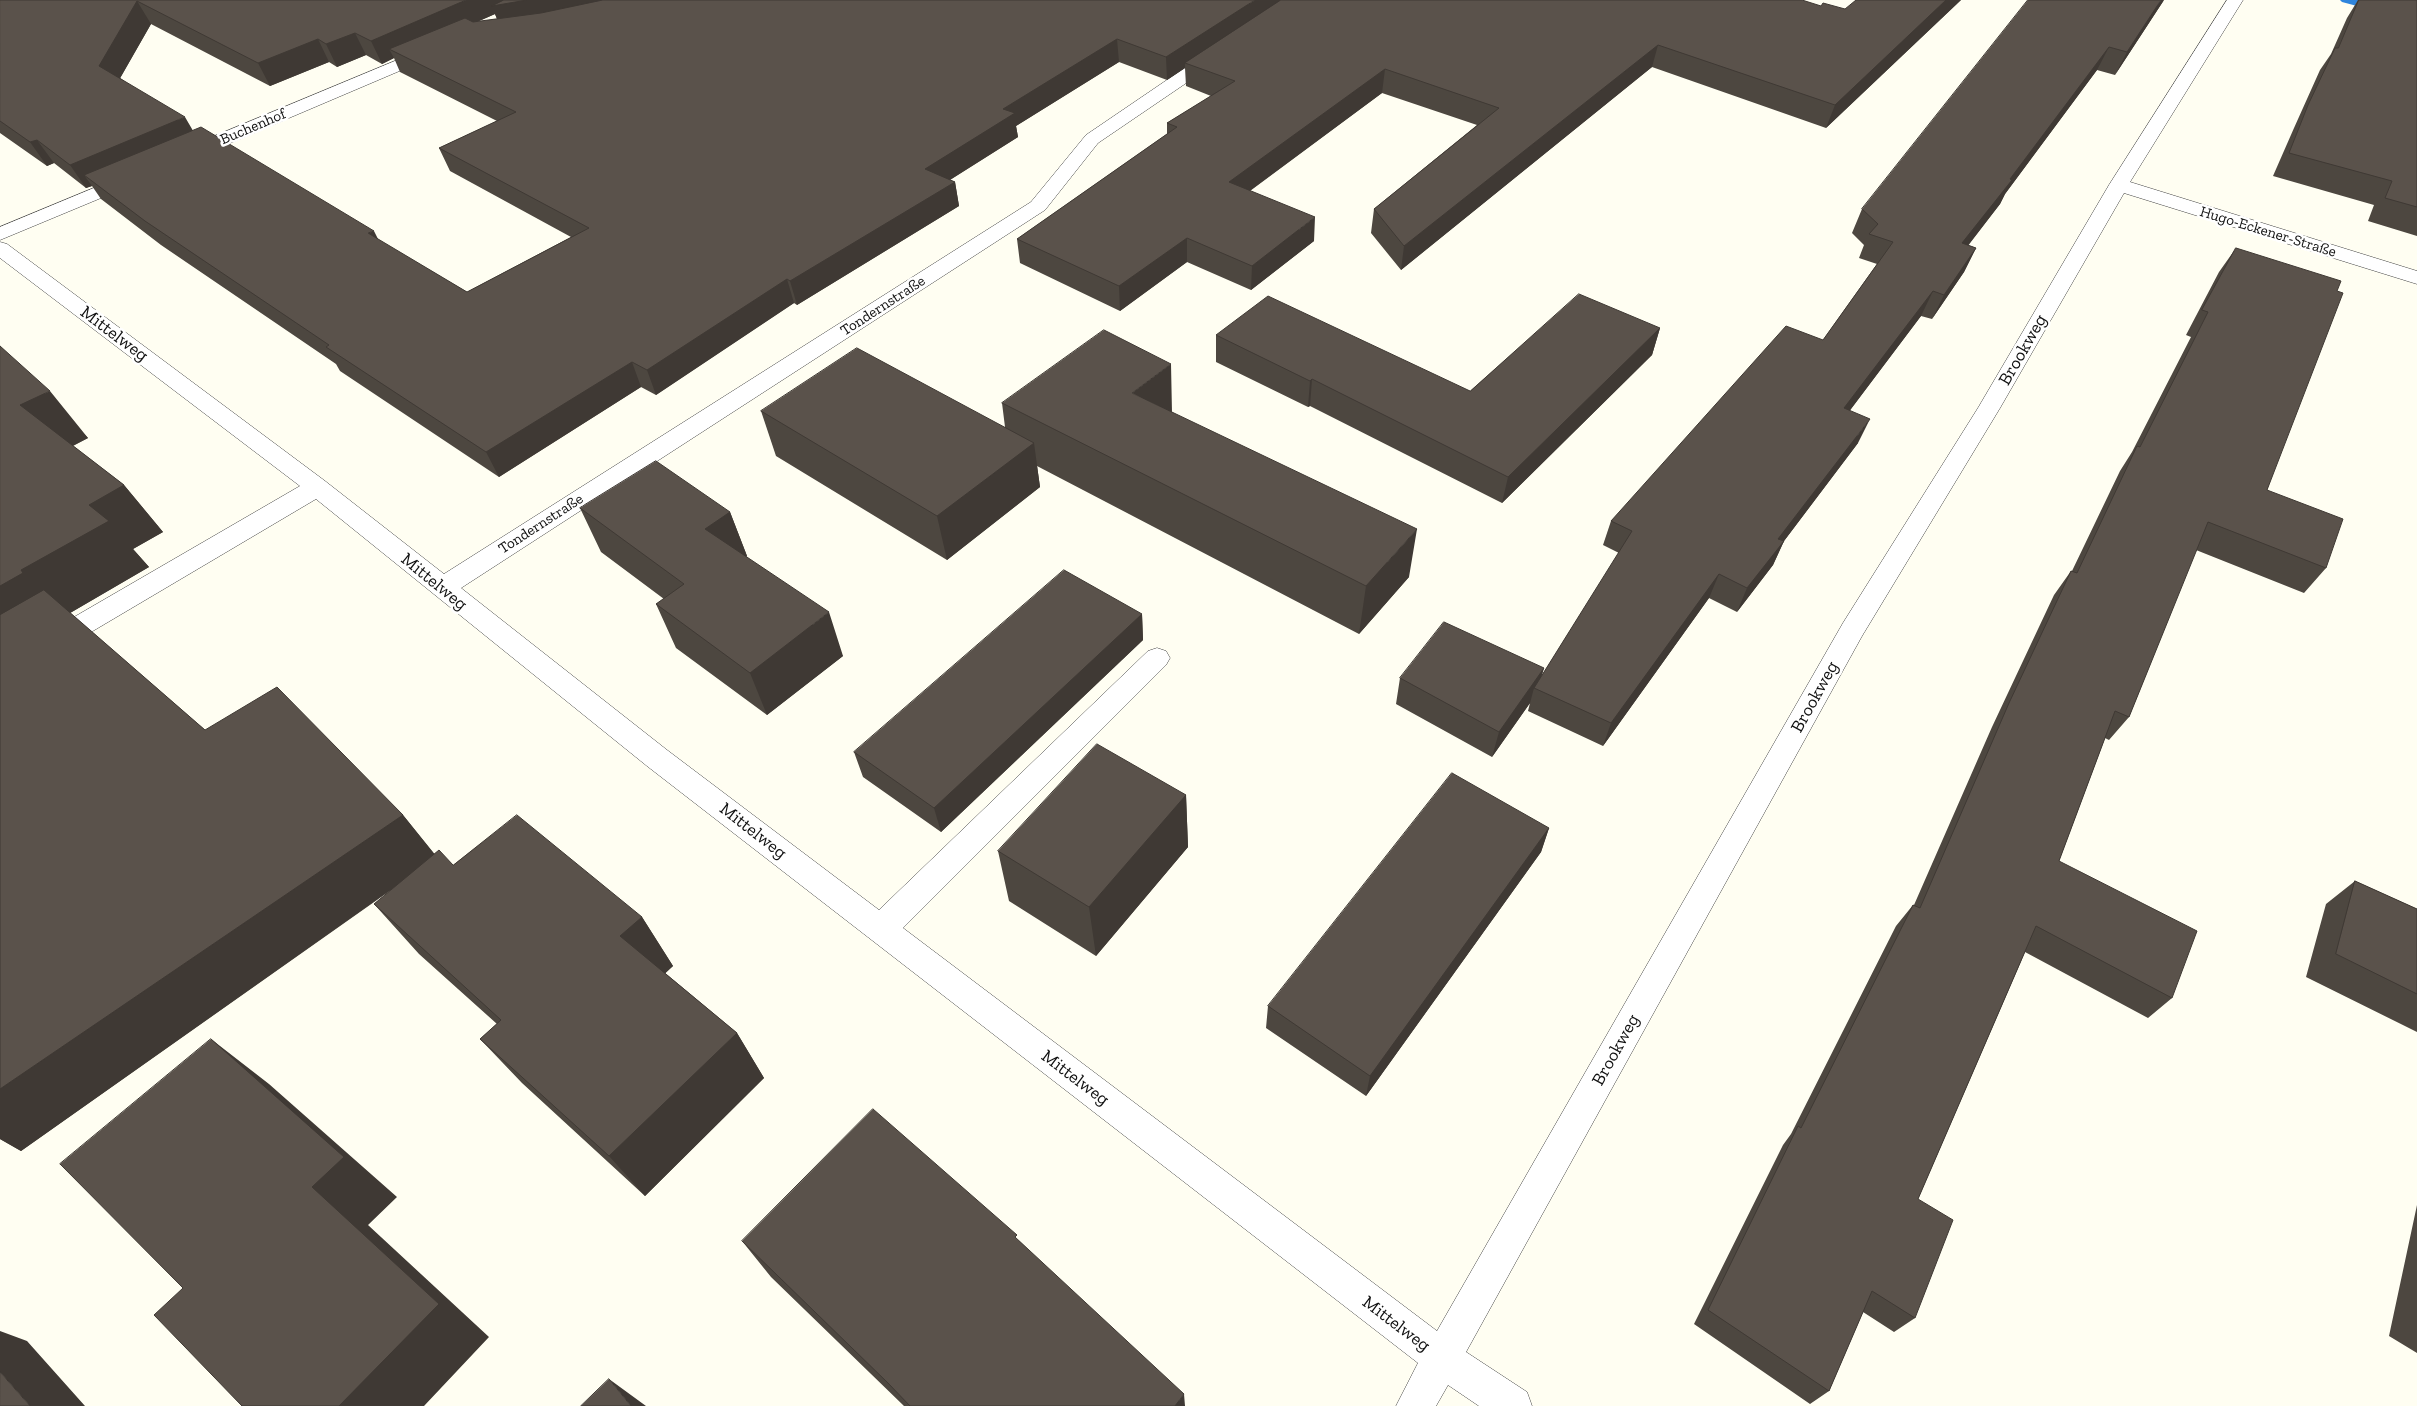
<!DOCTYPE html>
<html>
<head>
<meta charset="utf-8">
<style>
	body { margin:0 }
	canvas { display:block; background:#fffef2 }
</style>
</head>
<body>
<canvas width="2417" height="1406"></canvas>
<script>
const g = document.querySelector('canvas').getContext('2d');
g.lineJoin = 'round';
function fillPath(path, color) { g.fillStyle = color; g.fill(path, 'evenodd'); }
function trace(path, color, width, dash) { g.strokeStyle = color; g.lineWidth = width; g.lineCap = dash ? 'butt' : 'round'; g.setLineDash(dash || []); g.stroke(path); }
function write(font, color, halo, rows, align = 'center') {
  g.font = font + ' "Zilla Slab",serif'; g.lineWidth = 5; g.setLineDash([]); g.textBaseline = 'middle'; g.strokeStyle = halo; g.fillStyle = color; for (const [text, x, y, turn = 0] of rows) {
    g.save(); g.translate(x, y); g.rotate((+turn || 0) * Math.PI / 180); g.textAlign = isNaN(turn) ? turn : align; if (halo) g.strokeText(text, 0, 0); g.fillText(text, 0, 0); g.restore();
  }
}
fillPath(new Path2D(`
	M2340,0H2360L2417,14V22L2342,2Z`), '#2f85dd');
const minor = new Path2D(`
	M2227,0H2243L2130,182L2417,271V284L2124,193L2000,408L1862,636L1466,1352L1527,1392L1532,1406H1479L1448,1385L1436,1406H1396L1418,1363L647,766L316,499L10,680L0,683V660L300,486L0,258V242L7,244L325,481L444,574L1031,202L1086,135L1211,50H1223L1225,54L1223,58L1098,143L1045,210L461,588L667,750L879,910L1148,651L1157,648L1166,651L1170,658L1166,665L903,928L1437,1331L1843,623L1978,408L2109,185Z
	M431,46L437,47L439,51L437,55L195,158H181L179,154L181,150Z
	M130,173L137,175L139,179L137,183L0,240V227Z`);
trace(minor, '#434343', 1);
fillPath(minor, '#fff');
fillPath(new Path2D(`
	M0,0L1821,6L1845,9L1961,0L1826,128L1652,67L1401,270L1371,233L1374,209L1477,125L1382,93L1250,191L1314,241L1251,290L1187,262L1120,311L1020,263L1017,239L1167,134V123L1211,96L1186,86L1185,68L1167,80L1119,62L1016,126L1018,137L950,180L955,182L959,206L797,305L794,303L656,395L641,387L499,477L340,371L336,364L161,245L101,199L92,186L86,188L54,163L47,166L0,133ZM495,14L497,19L477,22ZM151,24L270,86L329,62L337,67L366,55L382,64L394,58L400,72L497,121L439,148L450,171L571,237L467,292L193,131L120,78Z
	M2164,0L2115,75L2097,70L2005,194L2000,204L1968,245L1976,248L1964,272L1932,319L1921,316L1850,410L1858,443L1784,541L1773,565L1737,612L1709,598L1603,746L1528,711L1530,703L1492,757L1396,704L1400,678L1544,668L1541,677L1619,553L1603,545L1611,521L1823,340L1877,264L1859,258L1864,245L1852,233L1862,209Z
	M2358,0H2417V236L2368,221L2374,205L2273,176L2294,128L2320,70L2331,54L2347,18Z
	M2236,248L2337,291L2267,490L2326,568L2304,593L2196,550L2129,717L2109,740L2105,738L2059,861L2172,998L2148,1018L2025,952L1918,1199L1915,1318L1894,1332L1863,1312L1829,1391L1810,1404L1694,1324L1783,1145L1791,1134L1896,926L1913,905H1914L1992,727L2054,595L2071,571H2072L2120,471L2132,452L2191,337L2186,335L2219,272Z
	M1660,328L1652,355L1502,503L1310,406L1308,407L1216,362V335L1470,391Z
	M0,346L88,438L73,446L124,485L163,532L133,549L149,567L70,613L205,730L403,815L434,854L453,865L642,917L673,966L665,973L737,1033L764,1078L645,1196L522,1083L480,1039L497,1024L419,954L374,904L394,888L21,1151L0,1139Z
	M1002,403L1172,412L1409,577L1359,634L1037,466L1040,487L947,560L776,456L761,411L1005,427Z
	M580,508L730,512L747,556H746L843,656L767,715L676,648L656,604L664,599L601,552Z
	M1142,614L1143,640L941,832L863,777L854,752Z
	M1186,795L1188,847L1096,956L1009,901L998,851Z
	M1549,828L1541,852L1366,1096L1266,1028L1268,1006Z
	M2355,881L2417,909V1032L2306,977L2326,904Z
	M2417,1205V1353L2389,1336Z
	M742,1241H1019L1185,1406H904L771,1277Z`), '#4d4740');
fillPath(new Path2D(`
	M466,0H639L501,28L495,14L401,55L389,49L394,58L382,64L371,41Z
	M1255,0H1289L1185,63V68L1167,80L1166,57Z
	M1946,0H1961L1826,128L1835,105Z
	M2161,0H2164L2115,75L2127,52Z
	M137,1L151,24L114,89L99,66Z
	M355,33L366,55L337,67L326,44Z
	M318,39L329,62L270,86L258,63Z
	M1117,39L1119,62L1016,126L1018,137L929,193L925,169L1003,109Z
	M1658,45L1652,67L1401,270L1404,246Z
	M2109,47L2097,70L2005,194L2000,204L1951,268L1962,243Z
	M1385,69L1382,93L1229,206V182Z
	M185,117L199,141L84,175L92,186L86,188L70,165Z
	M37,140L54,163L47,166L30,142Z
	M955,182L959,206L797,305L790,281Z
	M1315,217L1314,241L1251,290L1252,266Z
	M374,231L386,255L368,233Z
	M1187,238V262L1120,311L1119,286Z
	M1976,248L1964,272L1932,319L1944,295Z
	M787,279L794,303L656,395L647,370Z
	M1933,291L1921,316L1833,433L1844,408Z
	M1660,328L1652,355L1502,503L1508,477Z
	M632,362L641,387L499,477L486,452Z
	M1171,364L1172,413L1132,393Z
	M1312,379L1310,406L1308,407L1310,381Z
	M50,391L88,438L60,452L20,405Z
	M1870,419L1858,443L1784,541L1773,565L1737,612L1747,588L1778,539Z
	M1034,443L1040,487L947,560L937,516Z
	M124,485L163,532L133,549L149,567L65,616L0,658V586L21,570L89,505Z
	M730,512L747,556L722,573L705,529Z
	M1417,529L1409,577L1359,634L1366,586Z
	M1719,574L1709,598L1603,746L1611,723Z
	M829,612L843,656L767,715L750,673Z
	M1142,614L1143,640L941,832L934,808Z
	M1544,668L1538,689L1534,688L1530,703L1492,757L1499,732Z
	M1186,795L1188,847L1096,956L1089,907Z
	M403,815L437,857L21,1151L0,1139V1089Z
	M1549,828L1541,852L1366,1096L1370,1076Z
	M642,917L673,966L653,985L620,936Z
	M737,1033L764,1078L645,1196L609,1156Z
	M211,1039L269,1084L397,1197L368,1225L489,1337L424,1406H339L312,1187Z
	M0,1331L27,1341L85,1406H30L0,1372Z
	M609,1379L646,1406H631Z
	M1184,1394L1185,1406H1175Z`), '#3f3934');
const building = new Path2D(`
	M0,0H466L371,41L355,33L326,44L318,39L258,63L137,1L99,66L185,117L70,165L37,140L30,142L0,121Z
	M504,0H527L492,6Z
	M603,0H1255L1166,57L1117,39L1003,109L1015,113L925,169L955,182L790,281L787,279L647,370L632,362L486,452L326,347L329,345L145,221L84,175L201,127L374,231L368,233L467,292L589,228L439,148L516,112L389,49L465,18L473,22L541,13Z
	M1281,0H1802L1821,6L1823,3L1845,9L1856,0H1946L1835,105L1658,45L1404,246L1374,209L1499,108L1385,69L1229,182L1315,217L1252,266L1187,238L1119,286L1017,239L1177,127L1167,123L1235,81L1185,63Z
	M2028,0H2161L2127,52L2109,47L2010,179L2012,180L1962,243L1976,248L1944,295L1933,291L1844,408L1870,419L1778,539L1784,541L1747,588L1719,574L1611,723L1534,688L1632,531L1611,521L1786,326L1823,340L1893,242L1869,234L1878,224L1862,209Z
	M2359,0H2417V207L2385,198L2392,181L2289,153L2308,105L2335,48H2338Z
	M2236,248L2341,281L2337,291L2343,293L2267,490L2343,519L2326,568L2208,522L2129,717L2115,711L2059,861L2197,931L2172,998L2036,926L1918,1199L1953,1220L1915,1318L1872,1291L1829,1391L1708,1310L1798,1126L1801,1128L1913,905L1920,908L2009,703L2071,571L2077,573L2137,446L2140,447L2208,312L2202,310Z
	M1579,294L1660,328L1508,477L1312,379L1310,381L1216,335L1268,296L1470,391Z
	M1104,330L1171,364L1132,393L1417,529L1366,586L1002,403Z
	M0,346L50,391L20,405L124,485L89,505L109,521L21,570L23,573L0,586Z
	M857,348L1034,443L937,516L761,411Z
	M656,461L730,512L705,529L829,612L750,673L656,604L684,584L580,508Z
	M1064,570L1142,614L934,808L854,752Z
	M44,590L205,730L277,687L403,815L0,1089V615Z
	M1444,622L1544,668L1499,732L1400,678Z
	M1097,744L1186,795L1089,907L998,851Z
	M1452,773L1549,828L1370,1076L1268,1006Z
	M517,815L642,917L620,936L737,1033L609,1156L480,1039L501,1020L374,904L439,850L453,865Z
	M2355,881L2417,909V994L2336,954Z
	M211,1039L344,1157L312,1187L439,1304L339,1406H242L154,1315L183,1288L60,1164Z
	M873,1109L1017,1235L1015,1237L1184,1394L1175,1406H910L888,1383L742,1241Z
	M0,1372L30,1406H0Z
	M609,1379L631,1406H581Z`);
fillPath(building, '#5a524b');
trace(building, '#3f3934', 1);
write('15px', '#101010', '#fff', [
	["Buchenhof",253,127,-23],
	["Hugo-Eckener-Straße",2268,232,17],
	["Tondernstraße",883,306,-33],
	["Tondernstraße",541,524,-33]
]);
write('18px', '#101010', '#fff', [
	["Mittelweg",114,334,37],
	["Brookweg",2023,350,-60],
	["Mittelweg",434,582,39],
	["Brookweg",1815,697,-61],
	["Mittelweg",753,831,38],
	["Brookweg",1616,1050,-61],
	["Mittelweg",1075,1078,37],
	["Mittelweg",1396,1324,37]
]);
</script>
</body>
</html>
